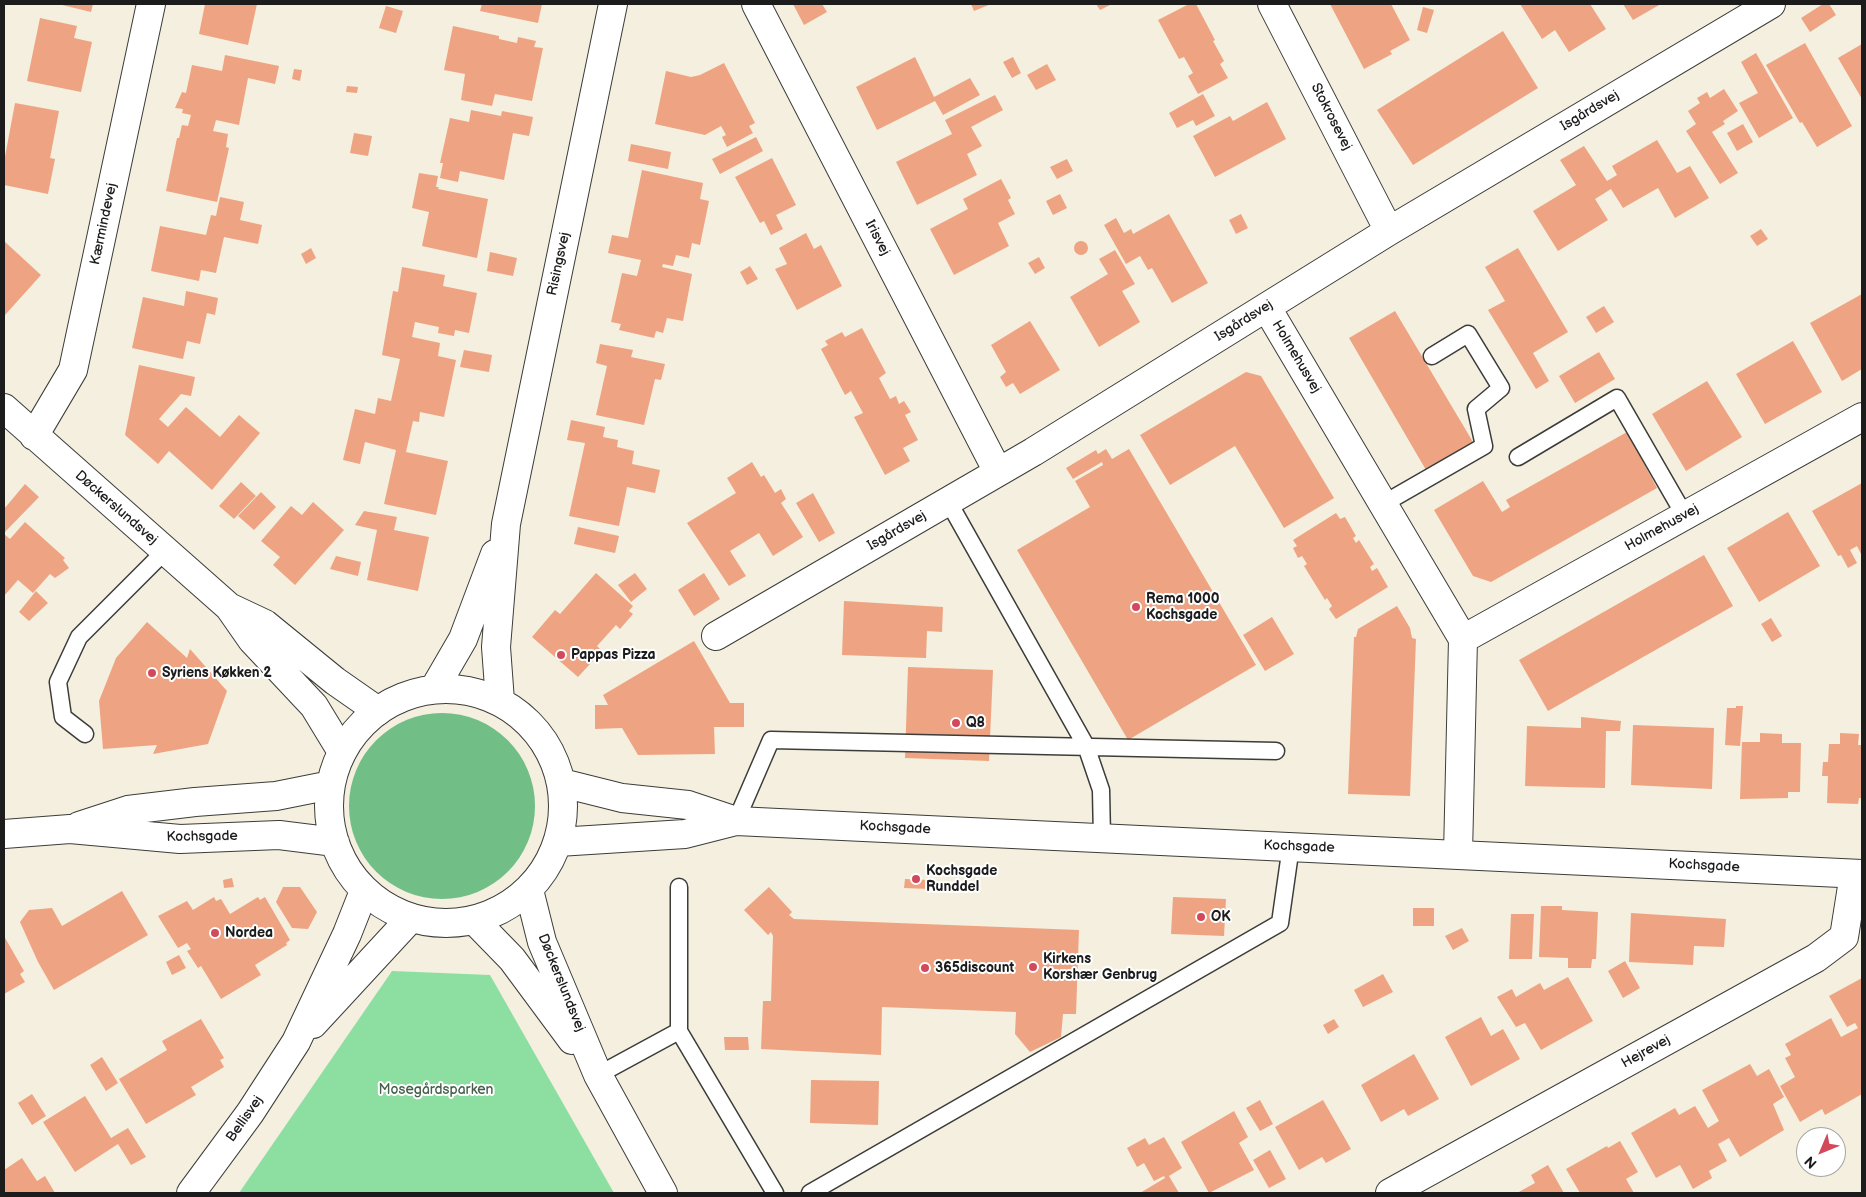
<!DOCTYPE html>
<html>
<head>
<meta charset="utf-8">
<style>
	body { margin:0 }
	#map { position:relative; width:1866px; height:1197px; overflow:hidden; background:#f4efde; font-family:"Balsamiq Sans",sans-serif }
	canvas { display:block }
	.frame { position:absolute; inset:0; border:5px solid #1c1c1c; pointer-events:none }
	.north { position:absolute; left:1796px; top:1127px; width:50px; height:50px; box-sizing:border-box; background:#fff; border:1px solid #a4a4a4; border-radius:50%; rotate:225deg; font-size:14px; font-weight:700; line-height:20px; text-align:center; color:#1c1c1c }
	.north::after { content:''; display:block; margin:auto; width:18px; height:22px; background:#d1495b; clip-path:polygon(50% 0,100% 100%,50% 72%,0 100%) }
</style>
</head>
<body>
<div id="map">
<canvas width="1866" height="1197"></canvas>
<div class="frame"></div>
<div class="north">N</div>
</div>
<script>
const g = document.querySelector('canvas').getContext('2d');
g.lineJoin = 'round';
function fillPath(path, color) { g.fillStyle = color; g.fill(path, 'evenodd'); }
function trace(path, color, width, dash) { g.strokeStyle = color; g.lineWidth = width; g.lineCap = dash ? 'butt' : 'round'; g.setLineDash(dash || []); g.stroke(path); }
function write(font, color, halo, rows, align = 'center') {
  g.font = font + ' "Balsamiq Sans",sans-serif'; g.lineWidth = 4; g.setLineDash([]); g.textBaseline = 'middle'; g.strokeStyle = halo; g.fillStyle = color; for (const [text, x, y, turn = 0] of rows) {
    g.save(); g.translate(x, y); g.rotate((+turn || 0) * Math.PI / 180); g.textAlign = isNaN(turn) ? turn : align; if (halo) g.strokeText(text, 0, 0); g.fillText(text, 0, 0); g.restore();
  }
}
fillPath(new Path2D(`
	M392,971L490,975L614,1193H239Z`), '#8cdfa1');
fillPath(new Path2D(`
	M349 806a93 93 0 1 1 186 0a93 93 0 1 1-186 0Z`), '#71be87');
fillPath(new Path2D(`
	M58,4H93L91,12Z
	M205,4H257L248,45L199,34Z
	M482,4H542L538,23L480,11Z
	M793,4H822L827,12L804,25Z
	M971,4H991L974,11Z
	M1096,4H1112L1100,10Z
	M1189,4H1196L1215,40L1213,41L1224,61L1220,64L1228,78L1198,94L1188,76L1193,73L1184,57L1179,59L1158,20Z
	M1330,4H1391L1410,40L1390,51L1392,54L1364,69Z
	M1520,4H1590L1606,29L1569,52L1555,30L1542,39Z
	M1623,4H1661L1633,20Z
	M1823,4H1829L1836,15L1810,32L1801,18Z
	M386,6L403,11L396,33L379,28Z
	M1423,7L1434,10L1427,33L1417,30Z
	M40,18L77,26L74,38L92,42L81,92L27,81Z
	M453,26L499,36V39L517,43L518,37L536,41L534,47L543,48L532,101L495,94L492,106L461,100L465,74L444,70Z
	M1503,31L1538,88L1413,165L1377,110Z
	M1805,43L1852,126L1817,147L1802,122L1800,123L1766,65Z
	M1862,44V99L1838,58Z
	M1756,53L1793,118L1759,138L1739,103L1758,93L1741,62Z
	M225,55L279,66L275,84L248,78L239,125L216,120L213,131L228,134L226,147L229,148L217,202L166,191L177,138H179L182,125L188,126L191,115L182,113L183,109L175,108L182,92L186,93L192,65L222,71Z
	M915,57L934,97L970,78L980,95L943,115L935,101L877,130L856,87Z
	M1013,57L1021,73L1012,78L1003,62Z
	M724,63L755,123L749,126L753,133L727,147L722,137L726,135L721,126L705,135L655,124L666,71L691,77L700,75Z
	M1047,64L1056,80L1036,90L1027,75Z
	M294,69L302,70L300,81L292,79Z
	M347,86L358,87L357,93L346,92Z
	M1724,89L1738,111L1723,121L1725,124L1712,132L1738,173L1720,184L1686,131L1696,124L1688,111L1700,103L1697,98L1707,92L1710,98Z
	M1203,94L1215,116L1196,126L1193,120L1177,128L1169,113Z
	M995,95L1003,110L971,127L982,146L967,154L977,175L917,205L896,162L952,134L945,120Z
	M1267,102L1286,139L1215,177L1193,136L1230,116L1233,121Z
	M15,103L59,111L50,158L55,159L48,194L4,185V162Z
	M471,110L501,116L502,111L533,117L529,136L513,133L504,180L460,171L458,182L440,178L443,163H440L450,118L469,122Z
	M1743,124L1753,142L1737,151L1727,133Z
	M354,133L372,136L368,156L350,153Z
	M756,137L763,151L720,174L712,159Z
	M1657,140L1677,173L1690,166L1709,198L1675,218L1658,188L1623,208L1611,189L1595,199L1608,220L1558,251L1533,211L1576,185L1560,160L1584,146L1607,181L1617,175L1612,166Z
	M631,144L671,152L668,169L628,161Z
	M772,158L796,205L776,215L783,229L771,235L764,221L760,223L735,177Z
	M1067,159L1073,171L1057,179L1050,167Z
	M642,170L703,183L700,199L709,201L700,245L692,243L689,258L676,255L673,266L663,264L662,267L692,274L683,321L667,318L663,333L656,331L654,338L619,330L621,324L611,322L622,273L637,276L641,260L608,253L612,235L628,238Z
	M419,173L438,176L436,187H439L438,189L488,199L477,258L422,246L429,212L412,208Z
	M1001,179L1011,198L1008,200L1015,214L998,223L1009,246L954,275L930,229L968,209L963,199Z
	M1060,194L1067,208L1053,215L1046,201Z
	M220,197L244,202L240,220L262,225L258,244L224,237L216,273L201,270L199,281L151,271L160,226L206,235L211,215L216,216Z
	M1169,214L1208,283L1172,303L1152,268L1148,270L1140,256L1126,264L1104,225L1116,218L1124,233L1131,229L1133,234Z
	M1241,214L1248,228L1236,234L1229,220Z
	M1761,229L1768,239L1757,246L1750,236Z
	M806,233L814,249L821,245L842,286L797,310L775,269L787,264L779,248Z
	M4,241L41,275L5,315L4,314Z
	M1074 248a7 7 0 1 1 14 0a7 7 0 1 1-14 0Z
	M311,248L316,258L306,264L301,254Z
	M1518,248L1568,332L1533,353L1549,381L1536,389L1488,310L1505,301L1485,267Z
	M1115,250L1135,284L1122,291L1140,322L1099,347L1070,297L1108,274L1099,259Z
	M490,252L517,258L513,276L487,271Z
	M1039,257L1045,268L1035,274L1028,263Z
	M750,266L758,279L747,285L740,272Z
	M402,267L445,275L443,286L477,293L469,333L455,330L454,336L438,333L439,327L415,322L412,337L440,343L438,356L456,360L444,417L420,412L419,422L413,421L406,452L448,461L436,515L384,504L396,450L365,442L360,464L343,460L355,409L375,414L378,398L391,401L400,359L382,355L393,291L398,292Z
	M186,291L218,298L215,315L207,313L200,344L187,341L183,359L132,348L143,297L184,306Z
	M1862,294V369L1842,381L1810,323Z
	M1604,306L1614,322L1596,333L1586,317Z
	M1395,311L1473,442L1426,470L1349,338Z
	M1030,321L1060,370L1020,394L1013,383L1006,387L1000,377L1006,372L991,345Z
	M862,328L886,373L879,378L890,399L896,396L899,404L904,401L911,412L905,415L918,440L903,448L910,461L885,475L854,417L863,413L851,391L845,395L821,349L828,345L825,341L842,332L845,337Z
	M1793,341L1822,392L1765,424L1736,374Z
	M600,344L633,350L631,357L665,364L661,380L655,379L644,425L596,415L607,366L596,363Z
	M464,350L492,355L489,372L460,367Z
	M1599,352L1615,379L1575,403L1559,376Z
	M139,365L195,377L191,396L181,394L159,419L168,427L186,407L220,437L239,415L260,433L212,490L169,451L158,464L125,435Z
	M1246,372L1261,376L1334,498L1284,528L1235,446L1170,485L1140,435Z
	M1707,381L1742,437L1686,471L1652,414Z
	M571,420L605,427L603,437L618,440L617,447L634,451L632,464L660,470L655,493L627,487L619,526L569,516L585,443L567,440Z
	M1627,432L1657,488L1491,582L1473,576L1434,510L1483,481L1502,512L1510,507L1506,500Z
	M1106,449L1112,459L1129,449L1256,665L1128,740L1017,550L1090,507L1075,481L1103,465L1102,462L1073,479L1066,468L1096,450L1098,454Z
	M752,462L761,477L764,475L775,493L781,489L786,499L781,503L803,537L773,556L759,533L730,551L746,576L729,586L687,523L736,493L727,478Z
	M241,482L256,496L234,519L219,506Z
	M1862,483V556L1857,546L1850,550L1857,563L1848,568L1841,555L1838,556L1812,511Z
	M25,484L39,497L4,533V509Z
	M261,492L276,507L254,530L238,516Z
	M813,493L835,533L819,542L796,503Z
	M313,502L344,530L295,585L273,565L280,557L261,541L291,506L302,515Z
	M364,511L397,517L394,530L429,537L418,591L367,580L377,530L355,525Z
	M1788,512L1820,566L1759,602L1727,548Z
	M1336,513L1340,519L1345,517L1356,536L1353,538L1356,543L1359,540L1374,564L1370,567L1372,571L1377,568L1388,587L1336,619L1329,609L1332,606L1327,598L1325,600L1304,566L1307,564L1302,556L1298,558L1293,548L1297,546L1293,540Z
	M25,522L65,558L63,560L69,568L55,578L50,574L33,593L18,580L4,596V534L10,539Z
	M578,527L619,536L615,553L574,544Z
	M1704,555L1733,606L1548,711L1519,660Z
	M336,556L361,562L358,576L330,569Z
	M596,573L633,606L629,611L633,614L620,629L616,625L597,646L602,651L578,677L532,637L555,610L560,614Z
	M635,573L647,589L631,602L618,585Z
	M704,573L720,599L694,616L678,590Z
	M36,591L48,603L29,621L19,612Z
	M844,601L943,607L942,632L927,631L926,658L842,655Z
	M1397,606L1410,628L1412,638L1416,639L1410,796L1348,794L1354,637H1356L1358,629Z
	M1272,617L1294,654L1265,671L1243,635Z
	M1771,618L1782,636L1772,642L1761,624Z
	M147,622L187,658L190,649L227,691L208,744L153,754L157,745L103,749L99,701L116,658Z
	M694,641L730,703H744V727H714L715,754L638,755L622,728L595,729V705H608L603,695Z
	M908,667L993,670L989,761L905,758Z
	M1736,706H1743L1740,746L1725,745L1727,708H1736Z
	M1581,717L1621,721L1620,731H1606L1605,788L1525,786L1527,726L1581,728Z
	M1633,725L1714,728L1712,789L1631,785Z
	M1760,733L1782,734V743H1801L1800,792H1788V798L1740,799L1742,742H1760Z
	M1840,733L1859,734L1858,745H1862V798H1859L1858,804L1827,803L1828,776H1822L1823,762H1828L1829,744H1840Z
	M232,878L234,887L224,888L223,880Z
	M905,879L929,880V889L904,888Z
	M283,887H300L317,912L308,929L292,928L276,902Z
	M769,887L792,912L789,915L794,919L1079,930L1076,1014H1063L1061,1037L1030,1052L1015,1034L1016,1012L882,1007L881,1055L761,1049L763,1001H771L773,936L771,932L768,935L744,910Z
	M122,891L148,935L54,990L38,962L20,922L29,910L52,908L62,926Z
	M214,897L216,901L221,899L230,914L258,897L260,900L265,897L290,940L286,943L287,945L255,965L261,975L221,999L201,966L198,968L187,951L191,949L187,943L178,948L158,916L187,901L193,910Z
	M1173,897L1226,899L1224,936L1171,934Z
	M1541,906H1562V910L1598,912L1596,959H1592L1591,968H1568V958L1539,957Z
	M1413,908H1434V926H1413Z
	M1631,913L1726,919L1724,947L1694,946L1693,965L1629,962Z
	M1511,914H1534L1532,959H1509Z
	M1462,928L1469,941L1453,950L1445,936Z
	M4,936L24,971L20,974L25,982L4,994Z
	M179,955L186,968L172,975L166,962Z
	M1625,961L1640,988L1623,998L1608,971Z
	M1383,974L1393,992L1363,1007L1354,990Z
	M1568,977L1593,1021L1541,1050L1525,1023L1516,1027L1497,997L1512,989L1516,997L1540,983L1544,990Z
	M1862,978V1094L1825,1115L1822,1109L1800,1122L1780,1086L1795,1077L1785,1058L1791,1055L1785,1044L1831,1018L1841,1037L1858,1028L1855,1023L1847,1027L1829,996Z
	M1481,1017L1491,1036L1503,1029L1520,1059L1471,1086L1445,1037Z
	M201,1019L224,1058L220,1060L224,1067L191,1087L196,1095L146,1124L119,1079L167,1050L162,1041Z
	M1334,1019L1339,1027L1328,1034L1323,1025Z
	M724,1037H748L749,1050H725Z
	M1414,1054L1439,1099L1408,1116L1404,1109L1381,1122L1361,1085Z
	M102,1057L118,1083L106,1091L90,1065Z
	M1750,1064L1757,1076L1769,1069L1784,1097L1773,1104L1784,1130L1740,1157L1729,1138L1718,1144L1727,1161L1709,1171L1712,1178L1693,1189L1680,1165L1656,1178L1631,1133L1675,1108L1679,1115L1695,1106L1708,1128L1719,1121L1702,1090Z
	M811,1080L879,1081L878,1125L810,1123Z
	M32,1094L46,1116L32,1125L18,1103Z
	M85,1096L111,1138L128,1128L146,1157L131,1165L118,1144L75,1172L43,1122Z
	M1260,1100L1273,1124L1260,1131L1246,1108Z
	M1323,1100L1351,1149L1326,1163L1322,1157L1299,1170L1275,1127Z
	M1234,1111L1248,1137L1239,1143L1254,1170L1209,1193L1181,1142Z
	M1164,1137L1182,1168L1169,1176L1179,1193H1140L1165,1178L1164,1176L1154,1181L1144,1163L1137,1167L1127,1148L1145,1138L1149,1145Z
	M1620,1141L1638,1172L1626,1179L1634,1193H1580L1566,1169L1607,1146L1608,1148Z
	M1270,1150L1286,1179L1269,1188L1253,1160Z
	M22,1158L37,1181L45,1176L55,1193H4V1170Z
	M1548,1165L1564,1193H1517L1535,1183L1531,1175Z`), '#eea482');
const service = new Path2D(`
	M1518,457L1617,398L1685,516
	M948,501L1086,746L1101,790L1102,838
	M1383,504L1484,446L1476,409L1501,388L1468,334L1432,356
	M85,734L63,717L58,682L79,637L165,551
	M736,821L771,740L1276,751
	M679,887V1031L775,1193
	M598,1075L679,1031
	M810,1193L1280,923L1291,846`);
const minor = new Path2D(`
	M756,4L998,472
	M1272,4L1389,231
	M1267,308L1463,639L1458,854
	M4,408L229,607L252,640L314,706L342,752
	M34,436L73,370L151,4
	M231,608L265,624L335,681L378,711
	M716,636L1033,452L1389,231L1771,4
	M1463,639L1862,417
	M313,1024L411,918
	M191,1193L250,1113L296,1042L347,934L364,891
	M1390,1193L1816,958L1844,937L1854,874`);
const tertiary = new Path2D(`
	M434,689L463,639L495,554
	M329 806a117 117 0 1 1 234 0a117 117 0 1 1-234 0Z
	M500,701L496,647L506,524L613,4
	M562,783L622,798L688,805L736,821L1862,874
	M79,826L128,810L195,802L276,796L331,785
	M4,834L70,829L180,839L279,835L335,842
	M558,842L685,834L736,821
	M529,890L542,942L598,1075L663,1193
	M475,921L512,959L572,1040`);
trace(service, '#3c3c39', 19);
trace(minor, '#3c3c39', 30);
trace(tertiary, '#3c3c39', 30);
trace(service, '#fff', 16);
trace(minor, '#fff', 28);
trace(tertiary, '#fff', 28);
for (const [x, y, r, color] of [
	[1136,607,5,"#d1495b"],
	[561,655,5,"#d1495b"],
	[152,673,5,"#d1495b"],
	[956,723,5,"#d1495b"],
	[916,879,5,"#d1495b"],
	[1201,917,5,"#d1495b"],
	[215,933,5,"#d1495b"],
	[1033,967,5,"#d1495b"],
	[925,968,5,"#d1495b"]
]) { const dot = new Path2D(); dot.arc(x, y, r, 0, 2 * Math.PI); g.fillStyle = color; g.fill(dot); trace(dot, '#fff', 2); }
write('14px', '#1c1c1c', '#fff', [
	["Isgårdsvej",1590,111,-31],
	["Stokrosevej",1331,117,63],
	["Kærmindevej",104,224,-78],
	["Irisvej",877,238,63],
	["Risingsvej",559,264,-78],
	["Isgårdsvej",1244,321,-32],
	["Holmehusvej",1296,357,59],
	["Døckerslundsvej",116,508,41],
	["Holmehusvej",1662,528,-29],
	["Isgårdsvej",897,531,-30],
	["Kochsgade",895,828,3],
	["Kochsgade",202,837,-1],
	["Kochsgade",1299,847,2],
	["Kochsgade",1704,866,3],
	["Døckerslundsvej",561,983,68],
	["Hejrevej",1646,1052,-29],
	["Bellisvej",245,1119,-55]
]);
write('bold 14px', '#1c1c1c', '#fff', [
	["Rema 1000",1146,599],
	["Kochsgade",1146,615],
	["Pappas Pizza",571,655],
	["Syriens Køkken 2",162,673],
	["Q8",966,723],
	["Kochsgade",926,871],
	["Runddel",926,887],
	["OK",1211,917],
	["Nordea",225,933],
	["Kirkens",1043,959],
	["Korshær Genbrug",1043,975],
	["365discount",935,968]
], 'left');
write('14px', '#43604b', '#fff', [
	["Mosegårdsparken",436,1090]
]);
</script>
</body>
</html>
